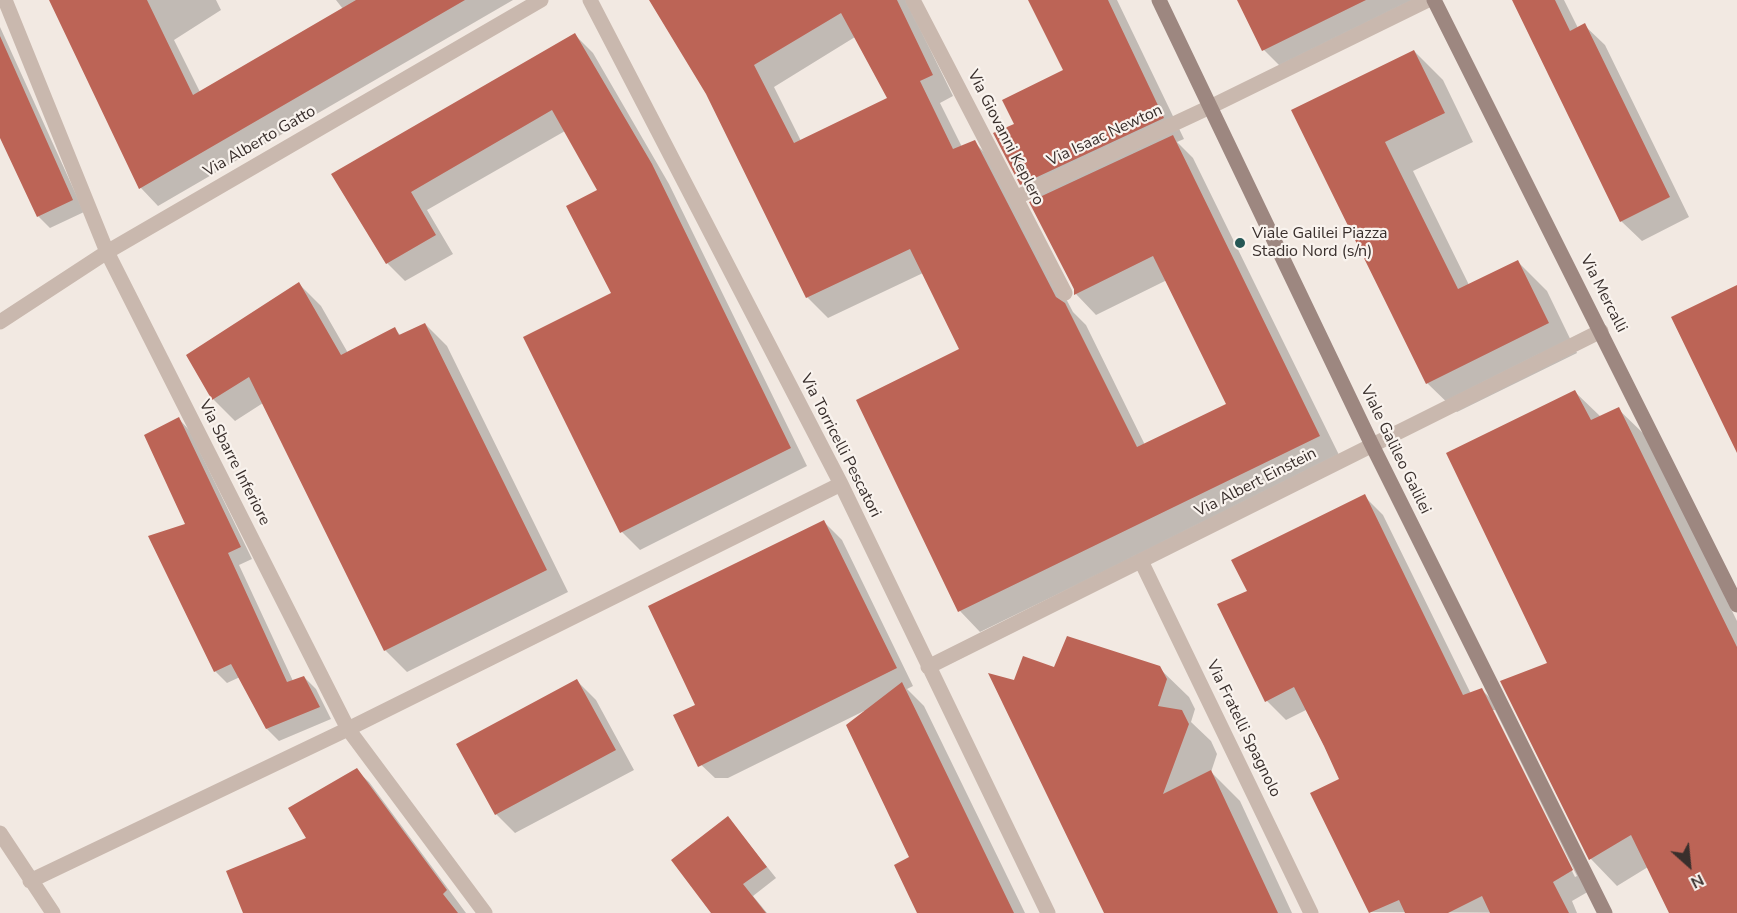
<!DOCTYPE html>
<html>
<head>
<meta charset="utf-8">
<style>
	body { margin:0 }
	#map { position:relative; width:1737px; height:913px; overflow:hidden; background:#f2e9e2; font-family:"Nunito Sans",sans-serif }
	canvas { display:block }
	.north { position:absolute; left:1659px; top:835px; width:60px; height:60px; -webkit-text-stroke:4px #f9f3ee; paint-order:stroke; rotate:153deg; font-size:16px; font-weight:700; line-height:24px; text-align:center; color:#392f2c }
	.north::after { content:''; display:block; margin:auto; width:21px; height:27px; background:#392f2c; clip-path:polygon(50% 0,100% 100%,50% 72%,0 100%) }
</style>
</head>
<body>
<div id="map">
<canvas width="1737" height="913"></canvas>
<div class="north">N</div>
</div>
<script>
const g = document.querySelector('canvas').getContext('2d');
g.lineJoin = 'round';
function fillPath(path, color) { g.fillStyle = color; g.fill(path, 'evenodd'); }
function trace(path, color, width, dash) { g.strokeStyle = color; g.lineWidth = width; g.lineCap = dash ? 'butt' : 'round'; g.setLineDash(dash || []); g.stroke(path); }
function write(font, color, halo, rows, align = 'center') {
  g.font = font + ' "Nunito Sans",sans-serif'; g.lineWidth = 4.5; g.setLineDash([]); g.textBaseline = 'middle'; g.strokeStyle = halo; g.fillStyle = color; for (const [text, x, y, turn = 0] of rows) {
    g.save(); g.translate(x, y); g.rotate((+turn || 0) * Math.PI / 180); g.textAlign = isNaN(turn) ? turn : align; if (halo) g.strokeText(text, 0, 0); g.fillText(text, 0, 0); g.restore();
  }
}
fillPath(new Path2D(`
	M51,0H216L221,10L174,40L200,92L343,9L336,0H513L158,206L141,188Z
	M651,0H906L953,96L940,103L962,147L974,142L995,163L1073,312L1086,325L1145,445L1228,405L1167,280L1096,315L1076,294L1037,200L1021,184L1016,125L1065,71L1030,0H1117L1184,139L1177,142L1193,158L1340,457L980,632L960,611L858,401L961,350L923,273L828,318L807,297L707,93ZM855,37L889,98L801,141L774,87Z
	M1239,0H1428L1284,70L1264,50Z
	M1514,0H1564L1578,28L1584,25L1605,45L1689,217L1642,241L1621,221Z
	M0,27L84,212L50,228L38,216L0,135Z
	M575,35L593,53L669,184L807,466L640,550L622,532L613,294L599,190L565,131L427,210L453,254L405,281L387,263L334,174Z
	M1414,51L1443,80L1473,142L1413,171L1469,285L1518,262L1547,291L1577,353L1457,412L1427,383L1293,111Z
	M299,284L321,306L348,353L395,329L401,336L425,324L447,346L568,592L407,672L385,650L263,403L235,421L213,399Z
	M1575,392L1601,417L1618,409L1645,435L1737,621V913H1671L1648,867L1617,886L1591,859L1549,663Z
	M179,419L190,431L252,559L239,565L293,681L304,677L316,689L331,719L279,741L267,729L240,677L227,683L215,671L187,525Z
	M1364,496L1383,515L1471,694L1482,690L1501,709L1591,890L1572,901L1577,913L1370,912L1341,779L1306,710L1286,720L1267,701L1249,592ZM1491,710H1495L1577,876L1575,877Z
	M824,522L842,540L913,686L907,689L924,706L1025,913H919L911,858L864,711L728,778H715L696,760L697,705Z
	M1159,668L1189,697L1195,709L1191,722L1211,741L1217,754L1211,772L1240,801L1292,913H1106L1015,682L1055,669Z
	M577,681L596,700L634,770L515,833L496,814Z
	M356,770L369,782L466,913H379Z
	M728,818L776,878L753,896L767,913H713Z`), '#0003');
fillPath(new Path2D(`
	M49,0H147L193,95L356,0H465L139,189Z
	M649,0H897L933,75L920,81L953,149L975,140L1056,297L1065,303L1137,447L1226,404L1153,256L1074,295V289L1029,202L1173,135L1320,436L958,612L856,400L959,349L910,249L806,298L706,94ZM841,13L887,98L794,143L754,65Z
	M1028,0H1108L1164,118L1020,185L993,133L1014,124L1002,100L1063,70Z
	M1237,0H1366L1262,51Z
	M1512,0H1555L1570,31L1585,23L1670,197L1620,222Z
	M575,33L652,164L791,448L620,533L523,337L611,293L566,206L597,190L552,110L411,192L436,235L386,264L331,174Z
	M0,36L73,200L37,217L0,138Z
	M1414,50L1445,113L1385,142L1458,289L1518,260L1549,323L1426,384L1291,110Z
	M299,282L341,355L395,327L399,335L425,323L547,570L384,651L249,377L212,400L186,355Z
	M1737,285V453L1671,317Z
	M1575,390L1591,420L1619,407L1737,647V913H1669L1631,835L1589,860L1500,681L1547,663L1446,453Z
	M179,417L241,547L228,553L287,682L304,676L320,707L266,729L231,664L214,672L148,536L185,524L144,435Z
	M1365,494L1463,695L1482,688L1573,870L1553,882L1569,913H1490L1482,896L1448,913H1405L1399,900L1369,913L1310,793L1339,779L1324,746L1294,687L1265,702L1217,604L1247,591L1231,560Z
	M824,520L897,668L698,767L673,715L695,705L648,606Z
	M1067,636L1160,666L1167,679L1158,706L1182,710L1189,724L1163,794L1211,770L1278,913H1104L988,673L1014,680L1023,656L1054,667Z
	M577,679L616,750L495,815L456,744Z
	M902,682L921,721L1014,913H917L894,865L909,857L846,725Z
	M357,768L447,890L443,894L458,913H243L226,871L306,838L288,808Z
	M728,816L767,867L743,884L766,913H711L671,860Z`), '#bc6456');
trace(new Path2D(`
	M5,0L107,252L348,729L485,913
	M590,0L841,484L1048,913
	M913,0L1065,293
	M1015,198L1210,107L1428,0
	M0,322L107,252L541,0
	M1141,561L1311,913
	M928,667L1601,331
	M0,833L53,913
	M30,881L348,729L841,484`), '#c9b8ae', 15);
trace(new Path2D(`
	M1159,0L1372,445L1605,913
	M1434,0L1737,605`), '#9d8780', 15);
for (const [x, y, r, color] of [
	[1240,243,6,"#255755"]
]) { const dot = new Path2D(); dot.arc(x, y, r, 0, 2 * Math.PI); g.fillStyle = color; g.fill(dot); trace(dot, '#f9f3ee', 2); }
write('16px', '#392f2c', '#f9f3ee', [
	["Via Isaac Newton",1105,136,-25],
	["Via Giovanni Keplero",1005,138,63],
	["Via Alberto Gatto",260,142,-30],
	["Via Mercalli",1603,294,63],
	["Via Torricelli Pescatori",840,446,63],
	["Viale Galileo Galilei",1395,450,64],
	["Via Sbarre Inferiore",234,463,63],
	["Via Albert Einstein",1256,483,-27],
	["Via Fratelli Spagnolo",1243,729,64]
]);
write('16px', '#392f2c', '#f9f3ee', [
	["Viale Galilei Piazza",1252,234],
	["Stadio Nord (s/n)",1252,252]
], 'left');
</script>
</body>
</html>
